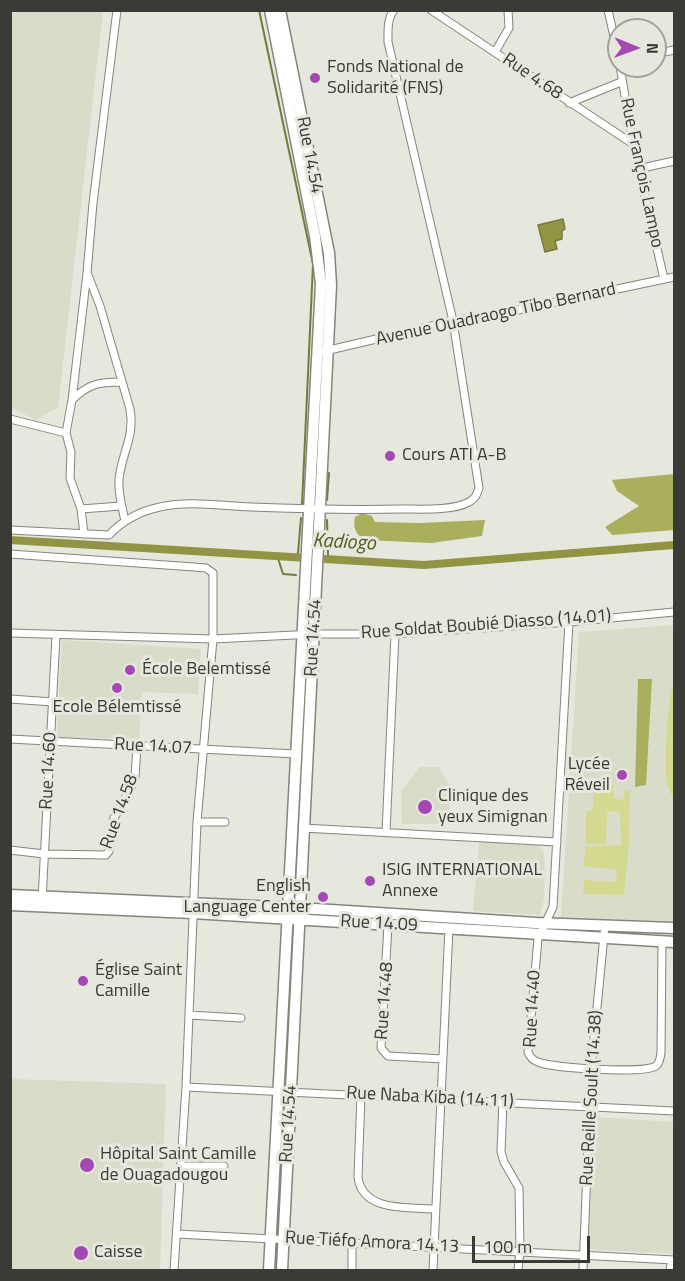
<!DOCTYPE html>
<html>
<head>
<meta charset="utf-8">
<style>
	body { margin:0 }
	#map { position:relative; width:685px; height:1281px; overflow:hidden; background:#e6e7dd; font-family:"Titillium Web",sans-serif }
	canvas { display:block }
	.frame { position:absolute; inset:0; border:12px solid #3a3b37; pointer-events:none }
	.north { position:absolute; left:607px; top:18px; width:60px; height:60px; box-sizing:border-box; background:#e6e7dd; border:2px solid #a1a29b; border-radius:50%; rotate:91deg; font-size:16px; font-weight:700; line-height:24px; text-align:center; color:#3a3b37 }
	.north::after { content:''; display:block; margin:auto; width:21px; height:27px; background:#a448b3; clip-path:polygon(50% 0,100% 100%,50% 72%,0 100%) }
	.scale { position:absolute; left:472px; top:1236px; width:118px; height:27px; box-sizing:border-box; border:3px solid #3a3b37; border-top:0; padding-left:8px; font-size:18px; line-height:21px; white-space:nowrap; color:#3a3b37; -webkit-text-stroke:4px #e6e7dd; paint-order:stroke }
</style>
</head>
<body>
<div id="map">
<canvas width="685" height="1281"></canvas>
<div class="frame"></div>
<div class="north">N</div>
<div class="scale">100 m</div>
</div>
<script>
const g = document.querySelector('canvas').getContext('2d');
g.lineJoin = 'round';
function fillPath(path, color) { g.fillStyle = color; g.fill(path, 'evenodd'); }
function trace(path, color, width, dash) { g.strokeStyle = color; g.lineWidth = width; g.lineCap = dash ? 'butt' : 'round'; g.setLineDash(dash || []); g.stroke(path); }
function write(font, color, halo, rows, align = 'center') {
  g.font = font + ' "Titillium Web",sans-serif'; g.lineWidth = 6; g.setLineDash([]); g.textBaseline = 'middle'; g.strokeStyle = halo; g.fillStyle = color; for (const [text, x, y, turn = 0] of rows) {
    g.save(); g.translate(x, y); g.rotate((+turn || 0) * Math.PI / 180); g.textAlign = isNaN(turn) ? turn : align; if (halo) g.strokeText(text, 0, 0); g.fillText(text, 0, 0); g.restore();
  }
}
fillPath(new Path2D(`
	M10,11H103L58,407L36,420L11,408Z
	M674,625V921L561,917L579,632Z
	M62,640L201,649L198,694L142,692L139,739L57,737Z
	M420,767H439L450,786L449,824H402L401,791Z
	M479,841L538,845L544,853L545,869L544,899L540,915L473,911Z
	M11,1079L166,1084L160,1270H12Z
	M595,1117L674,1122V1254L588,1249Z`), '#dadcca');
fillPath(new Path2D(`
	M674,684V799C670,792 667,786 666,777C665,762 667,695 674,684Z
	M593,783L613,785L614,799L623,800L625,790L630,791L629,845L624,895L583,894L584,880L616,882L617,870L584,866L585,847L621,845L620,812L607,811L606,845L586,844V812L593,809Z`), '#d3d991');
fillPath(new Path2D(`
	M674,474V530L612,535L605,527L639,506L617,491L612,480Z
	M362,513L372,516L375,522L420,523L485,520L482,536L431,543L365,540C355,534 353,528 355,517Z
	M638,679H652L646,785L635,787Z`), '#a9af5c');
const water = new Path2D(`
	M563,219L565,229L562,231V239L555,241L557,249L545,252L538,225Z`);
fillPath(water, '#919543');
trace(water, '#777a3f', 1.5);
trace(new Path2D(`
	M259,10L313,264L302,505
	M327,500L329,473
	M327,520L328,555L330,558
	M277,555L283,574L296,575
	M295,556L298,553L301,518`), '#777a3f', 2);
trace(new Path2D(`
	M10,540L424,565L674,545`), '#919543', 8);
const street = new Path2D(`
	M431,10L633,144
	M608,10L619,59
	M495,52L509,28L508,10
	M655,54L674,50
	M620,66L633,144L664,279
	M569,103L621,82
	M638,169L674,161
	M88,275L100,306L130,409C135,437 122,452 119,479C118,494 122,507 125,521
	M325,351L453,321L504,313L674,277
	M72,400C88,384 99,382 121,382
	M10,419L66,433
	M81,509L121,506
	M10,530L109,535C122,521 141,511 160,507C189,500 222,506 251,507C301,509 351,510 402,509C420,509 453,511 469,502C476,498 477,494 479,488L453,321L388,42C388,31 387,19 394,10
	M84,534L81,509L70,478L71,452L66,433L72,400L87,273L93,203L117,10
	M10,554L194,567L206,568L213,573V639L197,822L186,1087L174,1270
	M569,622L553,907L538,939L528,1052C530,1057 532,1060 538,1062C552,1068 644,1074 656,1066C660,1063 660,1058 661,1053L662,941
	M10,633L213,639L315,634H395L569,622L674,612
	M10,699L53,702
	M10,739L296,754
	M197,822H225
	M303,828L557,842
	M386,832L395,634
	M10,850L44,854L106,855L109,851L114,818L131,788L135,777L137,746
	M42,900L56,636
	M388,925L381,1048L388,1056L443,1059
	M189,1015L241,1018
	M186,1087L674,1111
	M361,1095L358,1177C362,1212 408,1207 435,1209
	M503,1101L501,1152L504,1162L519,1188L520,1251L518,1270
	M181,1166H224
	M177,1234L674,1260
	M352,1243V1270
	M433,1270L449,928
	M583,1270L591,1069L605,925
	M670,1270L672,1260`);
const secondary = new Path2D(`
	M280,10L329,253L331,285L282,1270
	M10,895L299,908L536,923L674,928
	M10,905L192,913L674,942
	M269,1270L321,284L315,236L270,10`);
trace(street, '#84857c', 9);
trace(secondary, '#84857c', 13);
trace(street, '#fff', 7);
trace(secondary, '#fff', 10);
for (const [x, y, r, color] of [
	[315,78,6,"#a448b3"],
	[390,456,6,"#a448b3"],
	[130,670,6,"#a448b3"],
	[117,688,6,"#a448b3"],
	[622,775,6,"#a448b3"],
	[425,807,8,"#a448b3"],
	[370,881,6,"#a448b3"],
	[323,897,6,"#a448b3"],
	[83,981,6,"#a448b3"],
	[87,1165,8,"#a448b3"],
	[81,1253,8,"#a448b3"]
]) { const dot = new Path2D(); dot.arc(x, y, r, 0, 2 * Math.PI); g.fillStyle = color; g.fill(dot); trace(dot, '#e6e7dd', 2); }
write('18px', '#3a3b37', '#e6e7dd', [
	["Fonds National de",327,68],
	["Solidarité (FNS)",327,89],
	["Cours ATI A-B",402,456],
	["École Belemtissé",142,670],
	["Ecole Bélemtissé",117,708,"center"],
	["Lycée",610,765,"right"],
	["Réveil",610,786,"right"],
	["Clinique des",438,797],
	["yeux Simignan",438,818],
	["ISIG INTERNATIONAL",382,871],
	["Annexe",382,892],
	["English",311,887,"right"],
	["Language Center",311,908,"right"],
	["Église Saint",95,971],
	["Camille",95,992],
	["Hôpital Saint Camille",100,1155],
	["de Ouagadougou",100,1176],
	["Caisse",94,1253]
], 'left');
write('18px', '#3a3b37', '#e6e7dd', [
	["Rue 4.68",532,77,34],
	["Rue 14.54",309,155,79],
	["Rue François Lampo",641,173,78],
	["Avenue Ouadraogo Tibo Bernard",496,315,-12],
	["Rue Soldat Boubié Diasso (14.01)",486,625,-4],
	["Rue 14.54",314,638,-87],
	["Rue 14.07",153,747,3],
	["Rue 14.60",49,771,-87],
	["Rue 14.58",120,812,-70],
	["Rue 14.09",379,924,3],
	["Rue 14.48",385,1001,-86],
	["Rue 14.40",533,1009,-87],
	["Rue Naba Kiba (14.11)",430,1098,3],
	["Rue Reille Soult (14.38)",592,1098,-87],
	["Rue 14.54",289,1124,-87],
	["Rue Tiéfo Amora 14.13",372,1243,3]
]);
write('italic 20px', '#575a1e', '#e6e7dd', [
	["Kadiogo",344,543,3]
]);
</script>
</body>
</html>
